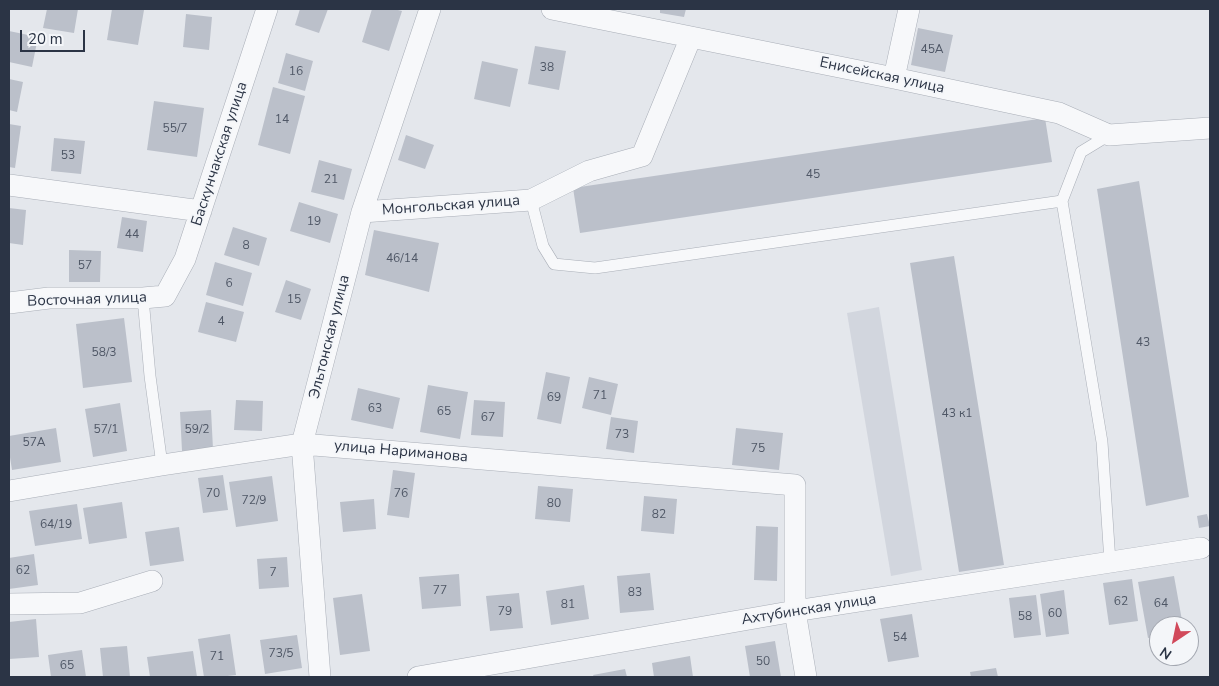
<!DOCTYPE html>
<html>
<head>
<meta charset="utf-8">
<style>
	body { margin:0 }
	#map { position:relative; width:1219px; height:686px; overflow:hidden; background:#e4e7ec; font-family:"Nunito Sans",sans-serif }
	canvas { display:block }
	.frame { position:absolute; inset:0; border:10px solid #2b3445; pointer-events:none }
	.north { position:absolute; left:1149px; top:616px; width:50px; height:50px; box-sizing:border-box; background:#f4f6f9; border:1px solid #a4a8b1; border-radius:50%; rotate:214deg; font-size:14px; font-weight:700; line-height:20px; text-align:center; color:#2b3445 }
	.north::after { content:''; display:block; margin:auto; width:18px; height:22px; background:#d1495b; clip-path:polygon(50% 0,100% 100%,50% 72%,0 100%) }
	.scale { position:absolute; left:20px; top:30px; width:65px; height:22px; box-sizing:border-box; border:2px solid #2b3445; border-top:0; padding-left:6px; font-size:15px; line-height:18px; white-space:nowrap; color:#2b3445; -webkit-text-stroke:4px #f4f6f9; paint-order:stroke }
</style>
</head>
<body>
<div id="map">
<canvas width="1219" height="686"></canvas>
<div class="frame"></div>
<div class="north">N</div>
<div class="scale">20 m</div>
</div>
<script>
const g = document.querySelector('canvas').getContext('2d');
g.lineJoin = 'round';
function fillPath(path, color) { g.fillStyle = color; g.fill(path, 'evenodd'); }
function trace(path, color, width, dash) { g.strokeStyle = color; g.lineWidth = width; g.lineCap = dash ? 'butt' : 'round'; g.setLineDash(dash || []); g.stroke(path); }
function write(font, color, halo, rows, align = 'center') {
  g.font = font + ' "Nunito Sans",sans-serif'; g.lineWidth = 4; g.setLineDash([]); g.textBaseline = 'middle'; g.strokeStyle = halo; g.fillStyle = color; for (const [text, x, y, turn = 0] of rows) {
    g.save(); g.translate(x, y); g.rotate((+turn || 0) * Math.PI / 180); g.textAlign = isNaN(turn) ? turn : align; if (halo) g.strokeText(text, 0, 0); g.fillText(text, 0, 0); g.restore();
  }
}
fillPath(new Path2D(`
	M879,307L922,570L891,576L847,313Z`), '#d2d6de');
fillPath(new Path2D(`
	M47,9H78L74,33L43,28Z
	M112,9H138L144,10L138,45L107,40Z
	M300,9H328L319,33L295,25Z
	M372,9H394L402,11L389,51L362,42Z
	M660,9H686L684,17L660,13Z
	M186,14L212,17L209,50L183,47Z
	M918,28L953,35L945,72L911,65Z
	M9,31L38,37L32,67L9,62Z
	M535,46L566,51L559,90L528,84Z
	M286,53L313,61L305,91L278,83Z
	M482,61L518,69L510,107L474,99Z
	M9,79L23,82L17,112L9,110Z
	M273,87L305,96L290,154L258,145Z
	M154,101L204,108L197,157L147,150Z
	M1045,118L1052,162L580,233L573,188Z
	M9,124L21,126L15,168L9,167Z
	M406,135L434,145L425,169L398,160Z
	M54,138L85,141L81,174L51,171Z
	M319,160L352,169L344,200L311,192Z
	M1139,181L1189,497L1146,506L1097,189Z
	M299,202L338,214L330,243L290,231Z
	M9,208L26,210L23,245L9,243Z
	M122,217L147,221L143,252L117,248Z
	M233,227L267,238L259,266L224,255Z
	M374,230L439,243L429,292L365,275Z
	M69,250L101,251L100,282H69Z
	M954,256L1004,565L959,572L910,263Z
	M215,262L252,273L243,306L206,295Z
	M286,280L311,289L301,320L275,312Z
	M206,302L244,312L236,342L198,332Z
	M124,318L132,382L83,388L76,324Z
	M546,372L570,377L561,424L537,419Z
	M589,377L618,384L611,415L582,408Z
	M428,385L468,392L460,439L420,432Z
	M358,388L400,398L393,429L351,420Z
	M236,400L263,401L262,431L234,430Z
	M474,400L505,402L503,437L471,435Z
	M120,403L127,451L93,457L85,409Z
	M211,410L213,449L182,451L180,412Z
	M611,417L638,421L634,453L606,449Z
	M56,428L61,462L12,470L9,451V436Z
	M736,428L783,433L779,470L732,465Z
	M393,470L415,473L409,518L387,515Z
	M223,475L228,510L203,513L198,478Z
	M272,476L278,521L236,527L229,482Z
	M538,486L573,489L570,522L535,519Z
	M644,496L677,499L674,534L641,531Z
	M374,499L376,529L343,532L340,502Z
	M122,502L127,538L89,544L83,508Z
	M77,504L82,539L35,546L29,511Z
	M1207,514L1210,526L1199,528L1197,516Z
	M756,526L778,527L777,581L754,580Z
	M179,527L184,561L150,566L145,532Z
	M34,554L38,585L9,589V558Z
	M287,557L289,587L259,589L257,559Z
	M650,573L654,610L620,613L617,576Z
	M459,574L461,606L422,609L419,577Z
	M1174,576L1183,626H1159V636L1148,638L1138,582Z
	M1132,579L1138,621L1109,625L1103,583Z
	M584,585L589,619L551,625L546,591Z
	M1064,590L1069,634L1046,637L1040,594Z
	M519,593L523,628L490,631L486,596Z
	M362,594L370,651L340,655L333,598Z
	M1036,595L1041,635L1014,638L1009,598Z
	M912,614L919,657L888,662L880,619Z
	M36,619L39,657L9,659V622Z
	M230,634L236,675L219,677H204L198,639Z
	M297,635L302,668L265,674L260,640Z
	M775,641L781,677H750L745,646Z
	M127,646L130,677H103L100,648Z
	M82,650L86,677H51L48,655Z
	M193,651L197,677H150L147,657Z
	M690,656L693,677H654L652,663Z
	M996,668L998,677H971L970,672Z
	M625,669L627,677H594L593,675Z`), '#bbc0ca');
const service = new Path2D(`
	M1109,135L1081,152L1062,201L1102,442L1110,562
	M531,200L543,246L554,264L595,268L1062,201
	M143,298L150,376L162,465`);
const minor = new Path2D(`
	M552,9L894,78L1059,113L1109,135L1210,128
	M894,78L909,9
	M9,185L201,211
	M362,212L531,200L589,171L642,156L691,37
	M9,303L49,298H143L165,296L185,259L267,9
	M9,491L162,465L302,444L795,485V611L806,677
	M9,604L80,603L152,581
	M320,677L302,444L362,212L430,9
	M418,677L795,611L1201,548`);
trace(service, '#a9aeb7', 12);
trace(minor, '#a9aeb7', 22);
trace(service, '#f7f8fa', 11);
trace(minor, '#f7f8fa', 21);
write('12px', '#4f5766', null, [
	["45А",932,50],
	["38",547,68],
	["16",296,72],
	["14",282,120],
	["55/7",175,129],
	["53",68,156],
	["45",813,175],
	["21",331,180],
	["19",314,222],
	["44",132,235],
	["8",246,246],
	["46/14",402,259],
	["57",85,266],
	["6",229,284],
	["15",294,300],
	["4",221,322],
	["43",1143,343],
	["58/3",104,353],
	["71",600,396],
	["69",554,398],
	["63",375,409],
	["65",444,412],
	["43 к1",957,414],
	["67",488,418],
	["57/1",106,430],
	["59/2",197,430],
	["73",622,435],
	["57А",34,443],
	["75",758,449],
	["70",213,494],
	["76",401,494],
	["72/9",254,501],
	["80",554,504],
	["82",659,515],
	["64/19",56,525],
	["62",23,571],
	["7",273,573],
	["77",440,591],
	["83",635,593],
	["62",1121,602],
	["64",1161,604],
	["81",568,605],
	["79",505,612],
	["60",1055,614],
	["58",1025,617],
	["54",900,638],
	["73/5",281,654],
	["71",217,657],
	["50",763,662],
	["65",67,666]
]);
write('15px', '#2b3445', '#f4f6f9', [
	["Енисейская улица",882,76,12],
	["Баскунчакская улица",220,154,-72],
	["Монгольская улица",451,206,-4],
	["Восточная улица",87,300,-2],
	["Эльтонская улица",330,337,-76],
	["улица Нариманова",401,452,5],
	["Ахтубинская улица",809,610,-9]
]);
</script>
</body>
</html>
